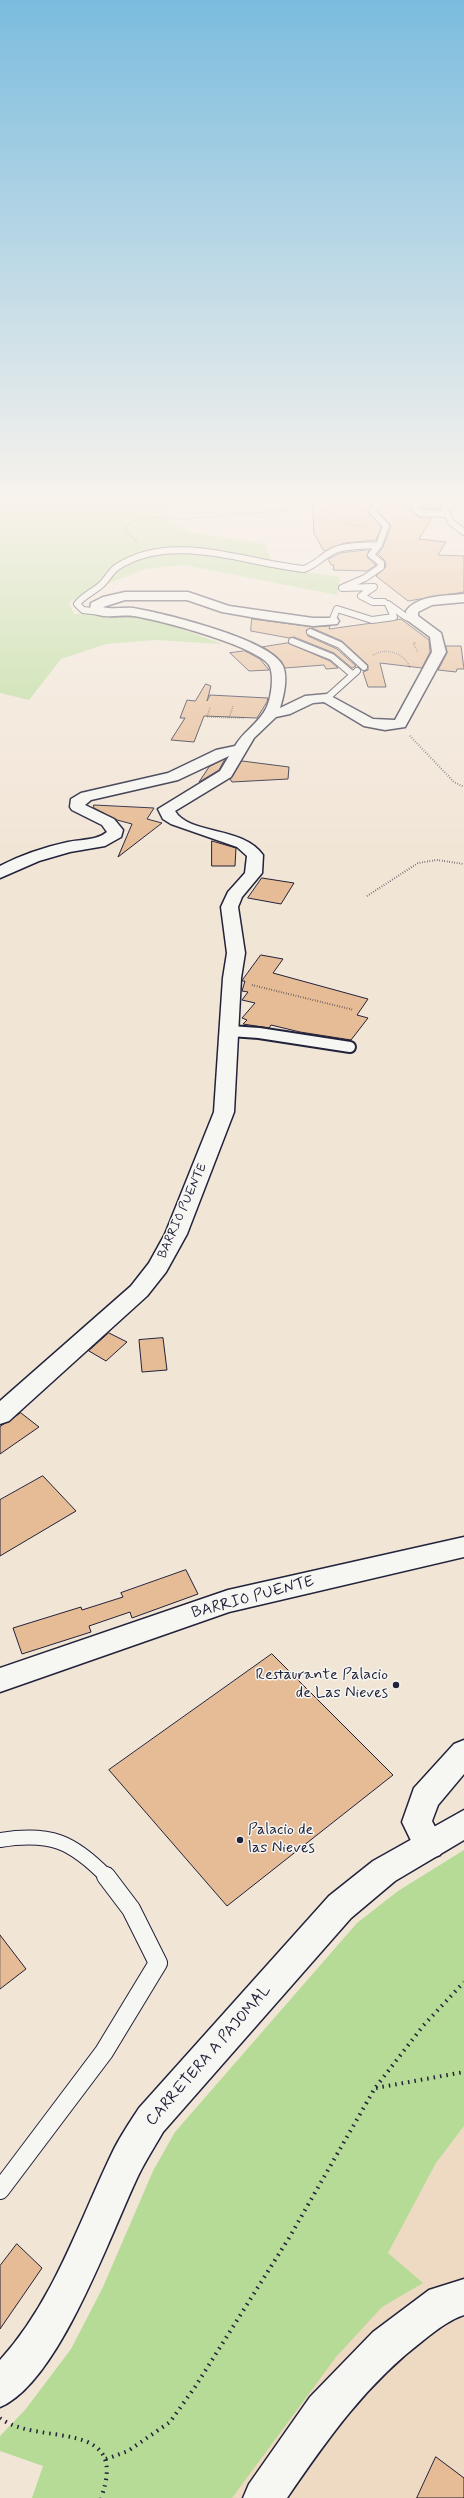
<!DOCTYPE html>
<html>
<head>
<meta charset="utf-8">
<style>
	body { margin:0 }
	canvas { display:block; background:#f1e5d6 }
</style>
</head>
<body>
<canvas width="464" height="2498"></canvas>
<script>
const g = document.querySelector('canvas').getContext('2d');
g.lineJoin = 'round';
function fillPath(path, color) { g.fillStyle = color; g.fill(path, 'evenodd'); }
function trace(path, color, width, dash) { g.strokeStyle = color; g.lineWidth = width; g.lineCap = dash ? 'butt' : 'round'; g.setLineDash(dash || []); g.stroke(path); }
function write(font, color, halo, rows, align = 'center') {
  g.font = font + ' Mynerve,sans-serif'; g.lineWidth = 3; g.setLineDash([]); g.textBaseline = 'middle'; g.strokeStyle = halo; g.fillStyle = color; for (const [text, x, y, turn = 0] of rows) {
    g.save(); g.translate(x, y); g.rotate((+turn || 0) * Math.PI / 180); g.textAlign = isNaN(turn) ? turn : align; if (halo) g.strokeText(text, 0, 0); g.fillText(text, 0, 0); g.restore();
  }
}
fillPath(new Path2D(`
	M464,2126V2498H226L388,2253L436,2163Z`), '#eed9c3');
fillPath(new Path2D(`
	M0,500H157L172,504L169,521L190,532L265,544L274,568L340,577L337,595L184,565L146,569L99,587L69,602L74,614L136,616L166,623L222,644L155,640L106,644L61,659L29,700L0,693Z
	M464,1850V2126L436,2163L388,2253L423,2283L382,2307L336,2357L232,2498H32L43,2466L0,2451V2436L25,2410L71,2349L103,2287L153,2171L175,2132L357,1923L398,1891Z`), '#b6db96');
const building = new Path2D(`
	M313,500H375L367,510L381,527L376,540L344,543L324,551L314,534Z
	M386,500H414L411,506L412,511L419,518H432L419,539L446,542L438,555L464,556V592L408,601L376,576L386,567L385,561L378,554L383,547L391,527L389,523L378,511Z
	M424,500H444L438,509L422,508Z
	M369,550L367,557L376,565L367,571L333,570L334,565H331L328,559L341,553Z
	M252,619L313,627L330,626L329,629L401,619L429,640L430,652L422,668L380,663L386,687H368L363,672L368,670V665L342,641L312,628L306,630L308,636L337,649L356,666L352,668L334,653L294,637L289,638L251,631Z
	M288,643L330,661L338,668L326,669L324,665L285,668L275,655L263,647Z
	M446,646H461L464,669H457L456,672L438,670L447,653Z
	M245,651L260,659L269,670L249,671L230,653Z
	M206,684L211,686L207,701L210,695L268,698L267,702L257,718L204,716L194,742L171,740L185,718H180L187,700L195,701Z
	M225,759L219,770L199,782L209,767Z
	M242,761L289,767L288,779L232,782L230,779Z
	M94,805L154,808L147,819L162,823L118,857L132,824L117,820L94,808Z
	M212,841L236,848L235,866H212Z
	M262,878L294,883L281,904L248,898Z
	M261,955L283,959L273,973L368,999L357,1015L368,1018L351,1040L300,1032L271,1025L269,1028L243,1024L247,1020L242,1018L255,1003L242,1000L248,992L242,991L245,981H242Z
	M109,1333L127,1342L106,1361L89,1351Z
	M163,1338L167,1370L142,1372L139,1340Z
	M21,1413L39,1427L0,1454V1427Z
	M43,1476L76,1511L0,1556V1500Z
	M186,1570L198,1594L132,1618L130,1612L89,1626L91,1632L22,1654L13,1628L81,1607L82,1610L123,1597L121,1593Z
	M272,1654L393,1775L227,1906L109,1770Z
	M0,1935L26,1969L0,1989Z
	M17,2244L42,2268L0,2329V2266Z
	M436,2457L464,2478V2498H417Z`);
fillPath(building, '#e6bc96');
trace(building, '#22223b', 1);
const serviceFar3 = new Path2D(`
	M419,500L415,508L420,513L445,514
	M459,500L444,508L451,522L464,532
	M379,545L371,555L381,563V567L365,578L342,588L374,587L361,596L373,602H384
	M101,612L83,610L77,604C83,596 93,592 101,585C107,580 110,572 117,567C172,531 244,563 304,569C318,564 322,556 335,550C347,545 366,546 379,545L386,526L372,511L381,500
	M332,621L337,609L372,620L394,617L388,604L406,617L417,621
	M310,632L340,645L364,667
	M292,641L332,657L352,674
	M327,698L357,671`);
const serviceFar2 = new Path2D(`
	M230,1031L259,1033L350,1047`);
const serviceFar1 = new Path2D(`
	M0,1840C50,1832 72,1841 107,1877`);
const service = new Path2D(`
	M0,2190L104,2052L158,1963L131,1909L106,1876`);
const minor = new Path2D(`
	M125,592H188L229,606L313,618H337L339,621L337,624L313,626L262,619L222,612L187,600H125L103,607C113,610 123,607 133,608C162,613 271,639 283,666C288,678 284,695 280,708L305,696L327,694L373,719L395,720L432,652L430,637L407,620L406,611C417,595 446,596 464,594V602L432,605L418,612V616L441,633L446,652L405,727L385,730L364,726L324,702L313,703L290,714L276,717L254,738L231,777L175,811C189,835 243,826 263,855L262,873L242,897L238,907L245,953L241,978L234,1112L187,1234L166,1272L147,1296L9,1421L0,1424V1401L131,1286L149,1263L165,1234L214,1112L223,978L227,953L221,907L228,892L245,873L247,856L237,847L171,824L163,819L158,809L220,771L229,756L178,780L91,800L85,805L114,819L123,830L121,837L105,846L70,852L39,861L0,878V866C21,855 45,847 68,842C81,839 96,841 107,832L102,825L72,810L70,807L71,799L81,793L168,773L216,750L235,746C243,732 256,725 264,712C271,703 275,675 269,665C257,646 157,619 133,616C121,614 98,621 90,609L91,603L103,597Z
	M464,1537V1557L229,1612L0,1692V1668L228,1590Z
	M464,1740V1774L438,1805L432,1821L444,1845L440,1855L429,1859L418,1855L402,1822L414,1788L454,1744Z
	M464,2279V2315C449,2320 438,2329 425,2339C367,2383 328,2438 287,2498H243L249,2484L310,2397L373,2332L429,2290Z`);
const tertiary = new Path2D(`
	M464,1810V1840L395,1881L351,1918L163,2132C155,2146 146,2160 139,2174C111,2232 59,2383 0,2407V2360C54,2301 79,2221 114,2149C121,2135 130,2122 139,2108L329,1896L373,1861Z`);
trace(serviceFar3, '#22223b', 8);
trace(serviceFar2, '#22223b', 14);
trace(serviceFar1, '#22223b', 16);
trace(service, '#22223b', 20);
trace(minor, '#22223b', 3);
trace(tertiary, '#22223b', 3);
trace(new Path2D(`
	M313,500L343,522L367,528
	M137,542L125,531L129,523L148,517L185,519L289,510L277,502
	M416,643H413L418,652
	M373,655C387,647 405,653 410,668
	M210,708L207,717L244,718
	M229,718L233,706`), '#22223b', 1.5, [0.5, 1.5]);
trace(new Path2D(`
	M410,736L454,782L464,787
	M367,896L418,863L437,860L464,864
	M252,985L354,1010`), '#22223b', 2, [0.5, 2]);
trace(new Path2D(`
	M376,2088L464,2072
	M0,2418C37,2447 131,2416 101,2498
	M106,2459L128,2451L170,2422L195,2387L289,2238L375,2088L423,2026L464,1982`), '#22223b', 4, [1.5, 5]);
trace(serviceFar3, '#f6f6f2', 6);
trace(serviceFar2, '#f6f6f2', 10);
trace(serviceFar1, '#f6f6f2', 14);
trace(service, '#f6f6f2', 18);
fillPath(minor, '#f6f6f2');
fillPath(tertiary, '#f6f6f2');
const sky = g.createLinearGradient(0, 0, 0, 849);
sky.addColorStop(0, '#7bbcde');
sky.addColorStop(0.59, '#f9f3ed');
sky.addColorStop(1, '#f9f3ed00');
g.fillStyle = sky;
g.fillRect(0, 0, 464, 849);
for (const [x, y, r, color] of [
	[396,1685,4,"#22223b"],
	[240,1840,4,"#22223b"]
]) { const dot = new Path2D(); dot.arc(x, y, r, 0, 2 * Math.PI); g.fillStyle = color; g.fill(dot); trace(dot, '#f6f6f2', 1.5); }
write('13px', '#22223b', '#f6f6f2', [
	["BARRIO PUENTE",183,1211,-66]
]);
write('16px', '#22223b', '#f6f6f2', [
	["BARRIO PUENTE",253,1598,-15],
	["CARRETERA A PAJOMAL",209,2056,-49]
]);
write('16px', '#22223b', '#f6f6f2', [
	["Restaurante Palacio",388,1676],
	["de Las Nieves",388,1694],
	["Palacio de",248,1831,"left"],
	["las Nieves",248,1849,"left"]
], 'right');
</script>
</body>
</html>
